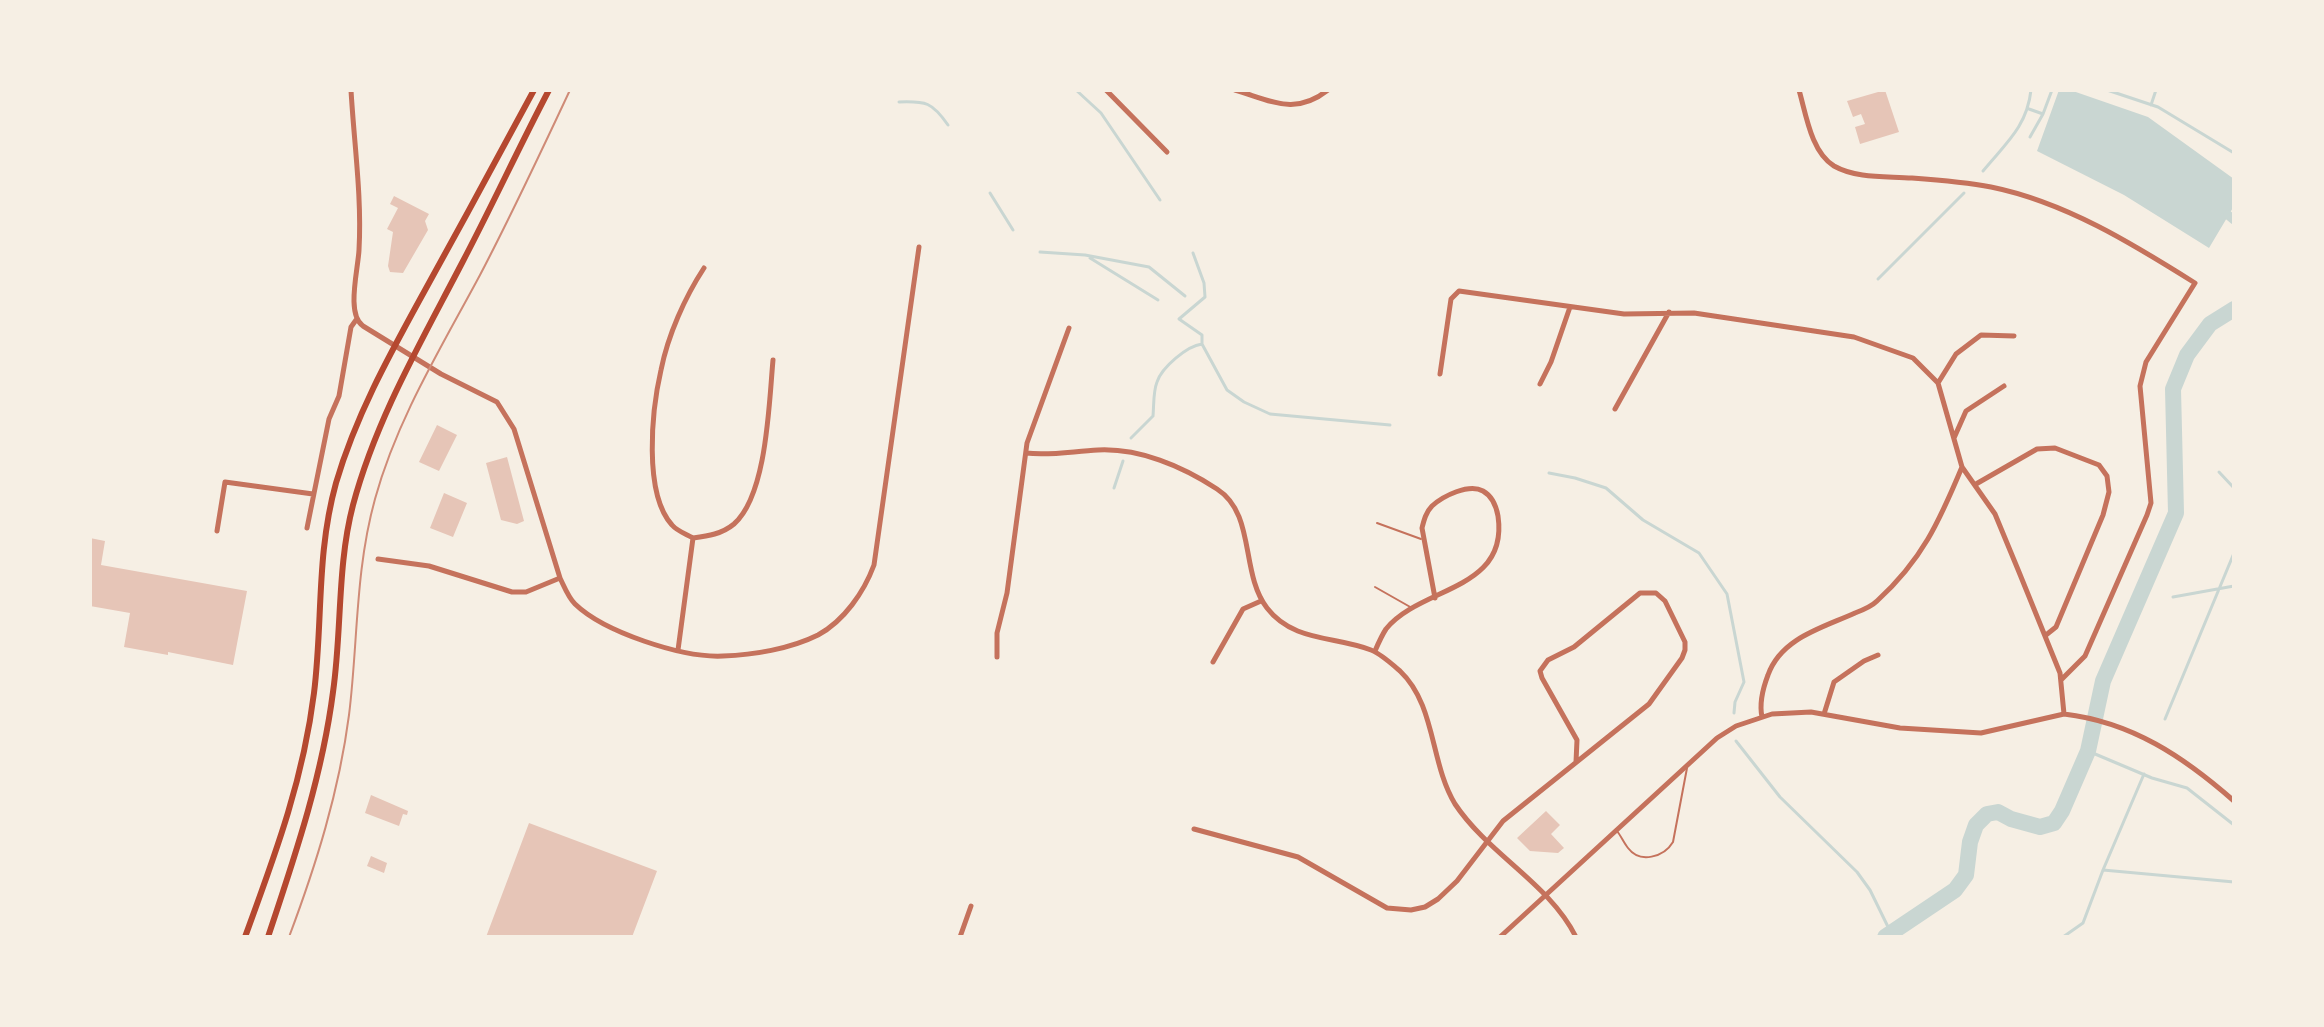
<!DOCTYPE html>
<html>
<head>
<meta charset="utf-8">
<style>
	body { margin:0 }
	#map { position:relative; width:2324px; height:1027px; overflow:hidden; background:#f6efe4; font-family:"Work Sans",sans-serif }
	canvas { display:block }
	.frame { position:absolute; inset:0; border:92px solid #f6efe4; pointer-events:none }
</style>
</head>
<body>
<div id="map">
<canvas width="2324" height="1027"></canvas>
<div class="frame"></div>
</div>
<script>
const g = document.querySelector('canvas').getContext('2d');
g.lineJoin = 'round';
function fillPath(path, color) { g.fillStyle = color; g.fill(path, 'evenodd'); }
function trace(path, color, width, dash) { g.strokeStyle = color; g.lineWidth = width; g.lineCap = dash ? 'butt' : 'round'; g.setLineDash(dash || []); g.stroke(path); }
fillPath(new Path2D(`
	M2059,90H2070L2148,117L2234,179V206L2209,248L2124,195L2037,151Z`), '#c9d6d2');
trace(new Path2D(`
	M1076,90L1101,113L1160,200
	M2107,90L2158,107L2234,153
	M899,102C926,101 932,102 948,125
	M2151,105L2156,90
	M2029,109L2043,114
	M2030,137L2043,114L2052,90
	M1983,171C2005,144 2027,127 2031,90
	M990,193L1013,230
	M1040,252L1085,255L1149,267L1185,296
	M1193,253L1204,283L1205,297L1179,319L1202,335V344L1227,390L1244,402L1270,414L1390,425
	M1090,258L1158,300
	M1878,279L1964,193
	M1131,438L1153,416C1154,405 1153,392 1157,382C1162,367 1187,346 1202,344
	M2219,472L2234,488
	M1549,473L1575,478L1606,488L1643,520L1699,553L1727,594L1744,682L1735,702L1734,713
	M1114,488L1123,461
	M2173,597L2234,586
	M2165,719L2234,553
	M1736,741L1780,797L1857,872L1870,890L1891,933
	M2088,751L2152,778L2187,788L2234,825
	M2103,870L2144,774
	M2063,937L2083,923L2103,870L2234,882`), '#c9d6d2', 3);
trace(new Path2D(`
	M2228,215L2234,220`), '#c9d6d2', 9);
trace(new Path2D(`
	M1885,937L1955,890L1966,875L1970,842L1976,825L1987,814L1998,812L2011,819L2040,827L2054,823L2062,811L2088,751L2103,681L2176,513L2173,389L2187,355L2210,324L2234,309`), '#c9d6d2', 16);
fillPath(new Path2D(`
	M1885,90L1899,132L1860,144L1855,127L1865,124L1861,114L1853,117L1847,101Z
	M394,196L429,214L425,221L428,230L403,273L390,272L388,266L393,232L387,229L398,208L390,204Z
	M437,425L457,435L439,471L419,462Z
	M507,457L524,521L517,524L501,520L486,463Z
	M444,493L467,503L453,537L430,528Z
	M90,538L105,541L101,565L247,591L233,665L168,652V655L124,647L130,613L90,606Z
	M371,795L408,811L407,815L403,814L399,826L365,813Z
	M1546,811L1560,825L1551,834L1564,848L1558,853L1530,851L1517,838Z
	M529,823L657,871L632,937H486Z
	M371,856L387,863L384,873L367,866Z`), '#e6c5b7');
trace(new Path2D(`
	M1377,523L1421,539
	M1375,587L1412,608
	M1617,831C1621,836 1624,843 1628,848C1640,864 1664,857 1673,842L1687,768`), '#c5725c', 2);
trace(new Path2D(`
	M351,90C354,143 362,197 359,250C358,270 346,314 363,326L441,374L497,402L514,429L560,578
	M1106,90L1167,152
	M1235,90C1272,101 1295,116 1328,90
	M1799,90C1806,114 1811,152 1834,166C1857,179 1887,176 1912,178C1939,180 1965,182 1991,187C2065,202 2133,244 2195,283L2146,362L2140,386L2151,503L2147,515L2085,656L2061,680
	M1440,374L1451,299L1459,291L1624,314L1694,313L1854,337L1913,358L1938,383L1962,467L1995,514L2019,572L2060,673L2064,714
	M1938,383L1956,354L1981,335L2014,336
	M1540,384L1551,362L1570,307
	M1615,409L1669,312
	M1954,438L1966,411L2004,386
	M1026,453C1050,456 1074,451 1098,450C1139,448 1182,466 1217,489C1256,514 1240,573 1267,608C1293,642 1335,636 1371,650C1381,654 1392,664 1400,671C1436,705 1430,763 1455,804C1489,855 1549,883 1576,937
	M1976,484L2037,449L2055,448L2099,465L2107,476L2109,492L2103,515L2056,627L2046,635
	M307,528L329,419L339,396L351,327L356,320
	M217,531L225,482L313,494
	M693,538C708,536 722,534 734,524C767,495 769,403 773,360
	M378,559L429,566L512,592H526L560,578C564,586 568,597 575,604C604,632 682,658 723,656C753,655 790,649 818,635C844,621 864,592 874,565L919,247
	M678,650L693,538C686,534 677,531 672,525C643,493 652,409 661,370C668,335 685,297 704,268
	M1375,651C1378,644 1382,635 1386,629C1421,586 1509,591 1498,516C1496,505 1492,496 1483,491C1469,483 1443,496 1432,506C1426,512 1424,520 1422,528L1435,598
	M997,657V633L1007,593L1027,443L1069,328
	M1213,662L1243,609L1261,601
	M1824,714L1834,682L1864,661L1878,655
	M1762,717C1759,703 1763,688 1768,675C1781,638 1822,628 1855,613C1863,610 1871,607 1877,601C1922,560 1939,522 1962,467
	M1194,829L1298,857L1387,908L1411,910L1425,907L1438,899L1457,881L1503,821L1649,704L1682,658L1685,650V642L1665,601L1656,593H1640L1574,647L1548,660L1540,671L1542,678L1577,740L1576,762
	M960,937L971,906
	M1500,937L1717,738L1736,726L1772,714L1811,712L1900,728L1981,733L2064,714C2132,722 2184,757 2234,801`), '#c5725c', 5);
trace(new Path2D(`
	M245,937C275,855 303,781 314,693C323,621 316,555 336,483C356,415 390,354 424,292C461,225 498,157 534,90
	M268,937C295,856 322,777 333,692C342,630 337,566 353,505C376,419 421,342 462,263C492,206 519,147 549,90`), '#b5482f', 6);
trace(new Path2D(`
	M289,937C316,865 339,792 349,715C358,643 355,571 375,499C397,419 441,348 480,275C512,214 541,152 570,90`), '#cf8b77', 2);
</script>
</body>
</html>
